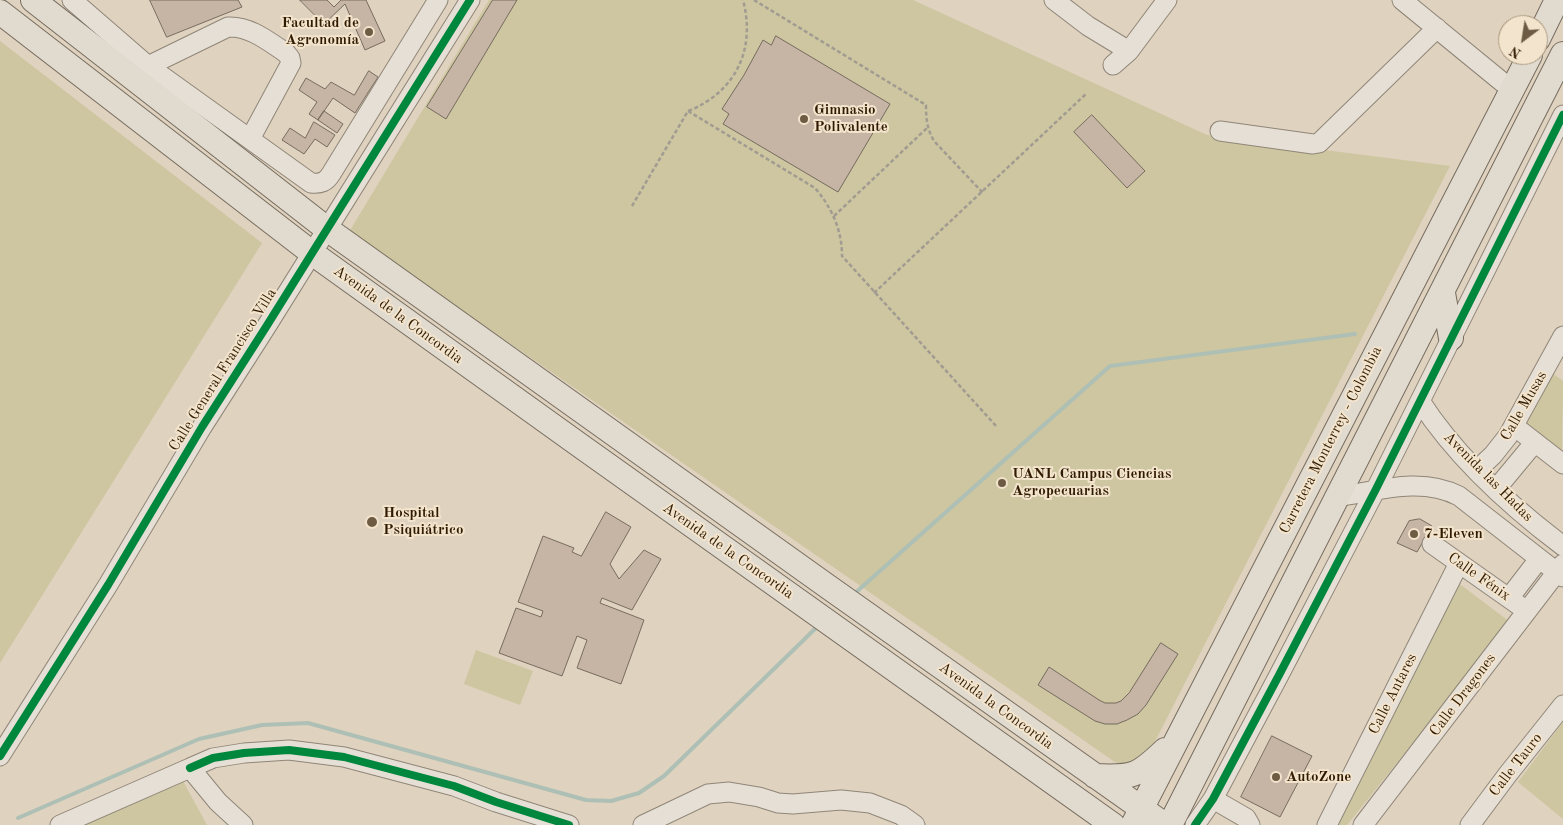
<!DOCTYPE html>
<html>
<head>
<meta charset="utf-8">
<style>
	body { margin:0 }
	#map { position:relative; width:1563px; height:825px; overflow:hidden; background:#dfd2bf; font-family:"Old Standard TT",serif }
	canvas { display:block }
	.north { position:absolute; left:1498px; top:15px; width:50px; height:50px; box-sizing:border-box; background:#f3e4cd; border:1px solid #a5947b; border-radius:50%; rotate:211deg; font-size:14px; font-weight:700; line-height:20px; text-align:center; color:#311b00 }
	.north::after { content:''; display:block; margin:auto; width:18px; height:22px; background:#6e5b43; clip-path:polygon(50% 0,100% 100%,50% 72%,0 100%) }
</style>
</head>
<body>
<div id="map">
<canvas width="1563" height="825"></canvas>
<div class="north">N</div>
</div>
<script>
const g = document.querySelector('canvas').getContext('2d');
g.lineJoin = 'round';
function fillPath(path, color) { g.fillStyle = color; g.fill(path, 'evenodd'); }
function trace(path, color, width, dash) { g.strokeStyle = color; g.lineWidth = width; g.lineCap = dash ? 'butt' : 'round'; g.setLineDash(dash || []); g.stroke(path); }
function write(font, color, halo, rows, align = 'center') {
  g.font = font + ' "Old Standard TT",serif'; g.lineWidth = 4; g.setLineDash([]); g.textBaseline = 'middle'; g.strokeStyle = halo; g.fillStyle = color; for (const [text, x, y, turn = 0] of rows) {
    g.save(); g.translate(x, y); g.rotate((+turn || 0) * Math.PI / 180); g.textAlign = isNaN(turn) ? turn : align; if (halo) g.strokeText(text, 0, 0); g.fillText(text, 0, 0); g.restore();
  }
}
fillPath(new Path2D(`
	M489,0H913L1207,135L1450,166L1148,755L1144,759L1121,765L1115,762L349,232Z
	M0,41L262,243L0,663Z
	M1548,370L1563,381L1562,453L1522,423Z
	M1457,582L1510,622L1347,825H1338Z
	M476,650L533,671L520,705L464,684Z
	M1563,722V819L1518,782Z
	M183,781L207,825H77Z`), '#cdc6a0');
trace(new Path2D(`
	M854,594L1110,366L1355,334
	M18,818L199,739L262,725L308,723L586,800L611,801L639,793L664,776L819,625`), '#aec0b5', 4);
const building = new Path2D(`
	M150,0H238L242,7L167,37Z
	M300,0H327L334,7L341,0H366L385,41L365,50L345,4L324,24Z
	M493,0H517L446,119L427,107Z
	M776,36L890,104L838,192L723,124L729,114L722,109L744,75L763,40L771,45Z
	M369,71L378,77L355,113L333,98L318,120L309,114L317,102L299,90L306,78L325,89L331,82L354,95Z
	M324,111L343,124L337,133L318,120Z
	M1092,115L1145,171L1127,188L1074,132Z
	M314,122L335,135L327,147L315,139L304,154L282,140L290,128L305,138Z
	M606,512L631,527L610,564L619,579L644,550L661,559L632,610L602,598L600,603L644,620L621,684L577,668L587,640L577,636L562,676L499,653L516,608L541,617L543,611L518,602L543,536L574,548L572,552L581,556Z
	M1420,519L1432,526L1417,552L1397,543L1409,521Z
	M1161,643L1178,654L1146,705L1138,714L1127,720L1117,724H1105L1095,721L1038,685L1049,667L1099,700L1105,703H1116L1121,701L1129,693Z
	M1272,736L1312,756L1280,817L1241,797Z`);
fillPath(building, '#c6b4a4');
trace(building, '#766c5f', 1);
const minor = new Path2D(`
	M72,0L148,66L311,183C321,184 326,182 331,174L438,0
	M1054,0L1088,26L1129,51
	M1402,0L1512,90
	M1113,65L1129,51L1167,0
	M148,66L228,27C250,26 268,41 286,53L290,58L291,63L250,139
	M1220,131L1313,144L1319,143L1437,28
	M1420,401C1456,457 1510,506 1563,546
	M1514,426L1563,464
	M1477,470L1493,455L1508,436L1563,336
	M1496,489L1535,442
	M1337,497C1377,491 1421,476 1459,496L1563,577
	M1432,544L1527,611
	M1509,598L1539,559
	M0,756L108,585L202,427L266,327L470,0
	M190,768L213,758L244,753L289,750L344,757L454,786L496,802L569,825
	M1213,799L1246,818L1250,825
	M60,825L190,768L218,802L243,825
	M643,825L708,794L729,792L759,797L778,803L793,804L841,800L870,803L901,815L915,825
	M1195,825L1213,799L1278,677L1375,491L1563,115
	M1327,825L1459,563
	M1363,825L1563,564
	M1470,825L1508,774L1563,705`);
const major = new Path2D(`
	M33,0L327,229L827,586L1165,825
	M0,12L312,253L578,444L1113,825
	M1538,39L1557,0
	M1443,293L1451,338
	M1095,776C1133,778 1138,776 1165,750
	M1133,825L1530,55
	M1170,825L1563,54`);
trace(minor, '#908678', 21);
trace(major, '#766c5f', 26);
trace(new Path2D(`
	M754,0L926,105C926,119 927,129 934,141L983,193
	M688,111L815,188C832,208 842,230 842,256L997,427
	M632,206L688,111C736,92 756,49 743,0
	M834,216L927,128
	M874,293L1087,93`), '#a29b91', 2.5, [4, 2.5]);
trace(minor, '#e6dfd5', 19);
trace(major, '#e1dace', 24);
trace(new Path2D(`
	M0,756L108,585L202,427L266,327L470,0
	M190,768L213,758L244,753L289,750L344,757L454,786L496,802L569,825
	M1195,825L1213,799L1278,677L1375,491L1563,115`), '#00873e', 8);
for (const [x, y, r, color] of [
	[369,32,5,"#6e5b43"],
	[804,119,5,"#6e5b43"],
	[1002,483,5,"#6e5b43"],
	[372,522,6,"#6e5b43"],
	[1414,534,5,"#6e5b43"],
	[1276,777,5,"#6e5b43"]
]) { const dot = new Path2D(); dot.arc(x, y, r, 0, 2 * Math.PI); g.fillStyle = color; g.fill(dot); trace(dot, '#f3e4cd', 2); }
write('bold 15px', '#311b00', '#f3e4cd', [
	["Facultad de",359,23,"right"],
	["Agronomía",359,40,"right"],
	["Gimnasio",814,110],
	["Polivalente",814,127],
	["UANL Campus Ciencias",1012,474],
	["Agropecuarias",1012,491],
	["Hospital",383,513],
	["Psiquiátrico",383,530],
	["7-Eleven",1424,534],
	["AutoZone",1286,777]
], 'left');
write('15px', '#311b00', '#f3e4cd', [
	["Avenida de la Concordia",398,315,36],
	["Calle General Francisco Villa",223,370,-58],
	["Calle Musas",1524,406,-60],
	["Carretera Monterrey - Colombia",1331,440,-63],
	["Avenida las Hadas",1488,477,45],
	["Avenida de la Concordia",728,551,35],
	["Calle Fénix",1479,577,35],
	["Calle Antares",1393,694,-63],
	["Calle Dragones",1463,695,-53],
	["Avenida la Concordia",996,706,36],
	["Calle Tauro",1516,765,-52]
]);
</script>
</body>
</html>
